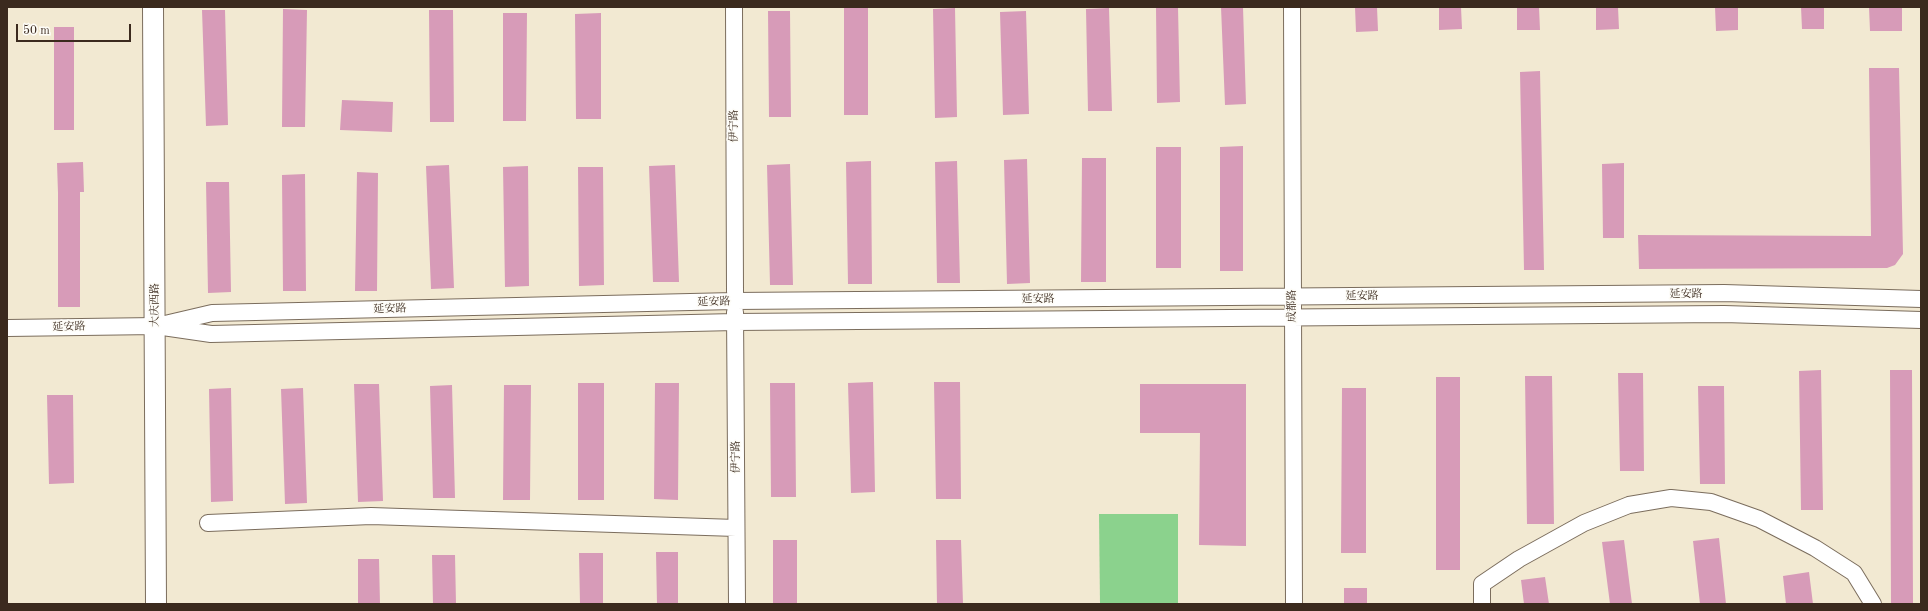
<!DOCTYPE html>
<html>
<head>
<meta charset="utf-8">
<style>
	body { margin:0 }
	#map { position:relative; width:1928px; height:611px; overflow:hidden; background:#f2e9d2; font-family:"Old Standard TT",serif }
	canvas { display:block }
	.frame { position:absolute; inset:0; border:8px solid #3b2a1e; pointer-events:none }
	.scale { position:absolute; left:16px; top:24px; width:115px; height:18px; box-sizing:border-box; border:2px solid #3b2a1e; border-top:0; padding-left:5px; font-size:12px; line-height:14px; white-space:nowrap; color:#3b2a1e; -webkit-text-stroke:3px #fdfcf7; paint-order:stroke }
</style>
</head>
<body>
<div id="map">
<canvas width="1928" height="611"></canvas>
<div class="frame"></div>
<div class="scale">50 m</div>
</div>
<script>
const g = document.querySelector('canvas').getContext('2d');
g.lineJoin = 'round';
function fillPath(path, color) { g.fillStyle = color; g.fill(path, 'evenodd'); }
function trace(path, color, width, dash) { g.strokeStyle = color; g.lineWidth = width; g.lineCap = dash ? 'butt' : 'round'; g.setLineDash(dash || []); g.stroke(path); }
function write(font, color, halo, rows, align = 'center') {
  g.font = font + ' "Old Standard TT","Noto Serif SC",serif'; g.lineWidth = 3; g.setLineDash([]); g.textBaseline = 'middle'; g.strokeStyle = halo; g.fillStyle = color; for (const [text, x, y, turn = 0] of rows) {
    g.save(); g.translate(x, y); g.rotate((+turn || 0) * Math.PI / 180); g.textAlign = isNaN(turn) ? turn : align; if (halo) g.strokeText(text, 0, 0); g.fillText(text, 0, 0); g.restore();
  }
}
fillPath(new Path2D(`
	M1099,514H1178V604H1100Z`), '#8bd28d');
fillPath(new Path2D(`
	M844,7H868V115H844Z
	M1156,7H1178L1180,102L1157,103Z
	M1221,7H1243L1246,104L1225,105Z
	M1355,7H1377L1378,31L1356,32Z
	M1439,7H1461L1462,29L1439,30Z
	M1517,7H1539L1540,30H1517Z
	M1596,7H1618L1619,29L1596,30Z
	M1715,7H1738V30L1716,31Z
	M1801,7H1824V29H1802Z
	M1869,7H1902V31H1870Z
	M955,8L957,117L935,118L933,9Z
	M1109,8L1112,111H1088L1086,9Z
	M283,9L307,10L305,127H282Z
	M202,10H225L228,125L206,126Z
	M429,10H453L454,122H430Z
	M768,11H790L791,117H769Z
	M1026,11L1029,114L1003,115L1000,12Z
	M503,13H527L526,121H503Z
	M601,13V119H576L575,14Z
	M54,27H74V130H54Z
	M1869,68H1899L1903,254L1895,265L1887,268L1639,269L1638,235L1871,236Z
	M1540,71L1544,270H1524L1520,72Z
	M342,100L393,102L392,132L340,130Z
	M1243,146V271H1220V147Z
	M1156,147H1181V268H1156Z
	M1082,158H1106V282H1081Z
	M1027,159L1030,283L1007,284L1004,160Z
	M871,161L872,284H848L846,162Z
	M957,161L960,283H937L935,162Z
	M83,162L84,192H80V307H58V193L57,163Z
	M1624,163V238H1603L1602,164Z
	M790,164L793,285H770L767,165Z
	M449,165L454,288L431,289L426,166Z
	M675,165L679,282H653L649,166Z
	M528,166L529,286L505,287L503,167Z
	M578,167H603L604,285L579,286Z
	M357,172L378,173L377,291H355Z
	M305,174L306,291H283L282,175Z
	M206,182H229L231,292L208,293Z
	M1821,370L1823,510H1801L1799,371Z
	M1890,370H1912L1913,604H1891Z
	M1618,373H1643L1644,471H1620Z
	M1525,376H1552L1554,524H1527Z
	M1436,377H1460V570H1436Z
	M873,382L875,492L851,493L848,383Z
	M934,382H960L961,499H936Z
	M578,383H604V500H578Z
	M655,383H679L678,500L654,499Z
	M770,383H795L796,497H771Z
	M354,384H379L383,501L358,502Z
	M1140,384H1246V546L1199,545L1200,433H1140Z
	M452,385L455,498H433L430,386Z
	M504,385H531L530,500H503Z
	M1698,386H1724L1725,484H1700Z
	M231,388L233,501L211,502L209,389Z
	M303,388L307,503L285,504L281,389Z
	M1342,388H1366V553H1341Z
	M47,395H73L74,483L49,484Z
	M1719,538L1726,604H1700L1693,541Z
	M773,540H797V604H773Z
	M936,540H961L963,604H937Z
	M1624,540L1632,604H1610L1602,542Z
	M656,552H678V604H657Z
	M579,553H603V604H580Z
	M432,555H455L456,604H433Z
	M358,559H379L380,604H358Z
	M1809,572L1813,604H1786L1783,576Z
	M1545,577L1549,604H1524L1521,580Z
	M1344,588H1367V604H1344Z`), '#d79bb8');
const minor = new Path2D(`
	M734,7L735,292
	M1292,7L1294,604
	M735,312L737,604
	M165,324L212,313L734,301L1724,293L1921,299
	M7,328L156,326L211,334L735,322L1724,314L1921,320
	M208,523L371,516L736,528
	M1482,604V584L1519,559L1584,523L1629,505L1671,498L1711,502L1759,519L1815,548L1854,573L1873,604`);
const major = new Path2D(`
	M153,7L156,604`);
trace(minor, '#7b6d5d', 18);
trace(major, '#7b6d5d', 22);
trace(minor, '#fff', 16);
trace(major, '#fff', 20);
write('11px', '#3b2a1e', '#fdfcf7', [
	["伊宁路",734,126,-90],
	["延安路",1686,294],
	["延安路",1362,296],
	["延安路",1038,299],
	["延安路",714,302,-1],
	["大庆西路",155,305,-90],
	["成都路",1292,306,-90],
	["延安路",390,309,-1],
	["延安路",69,327,-1],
	["伊宁路",736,457,-90]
]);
</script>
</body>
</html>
